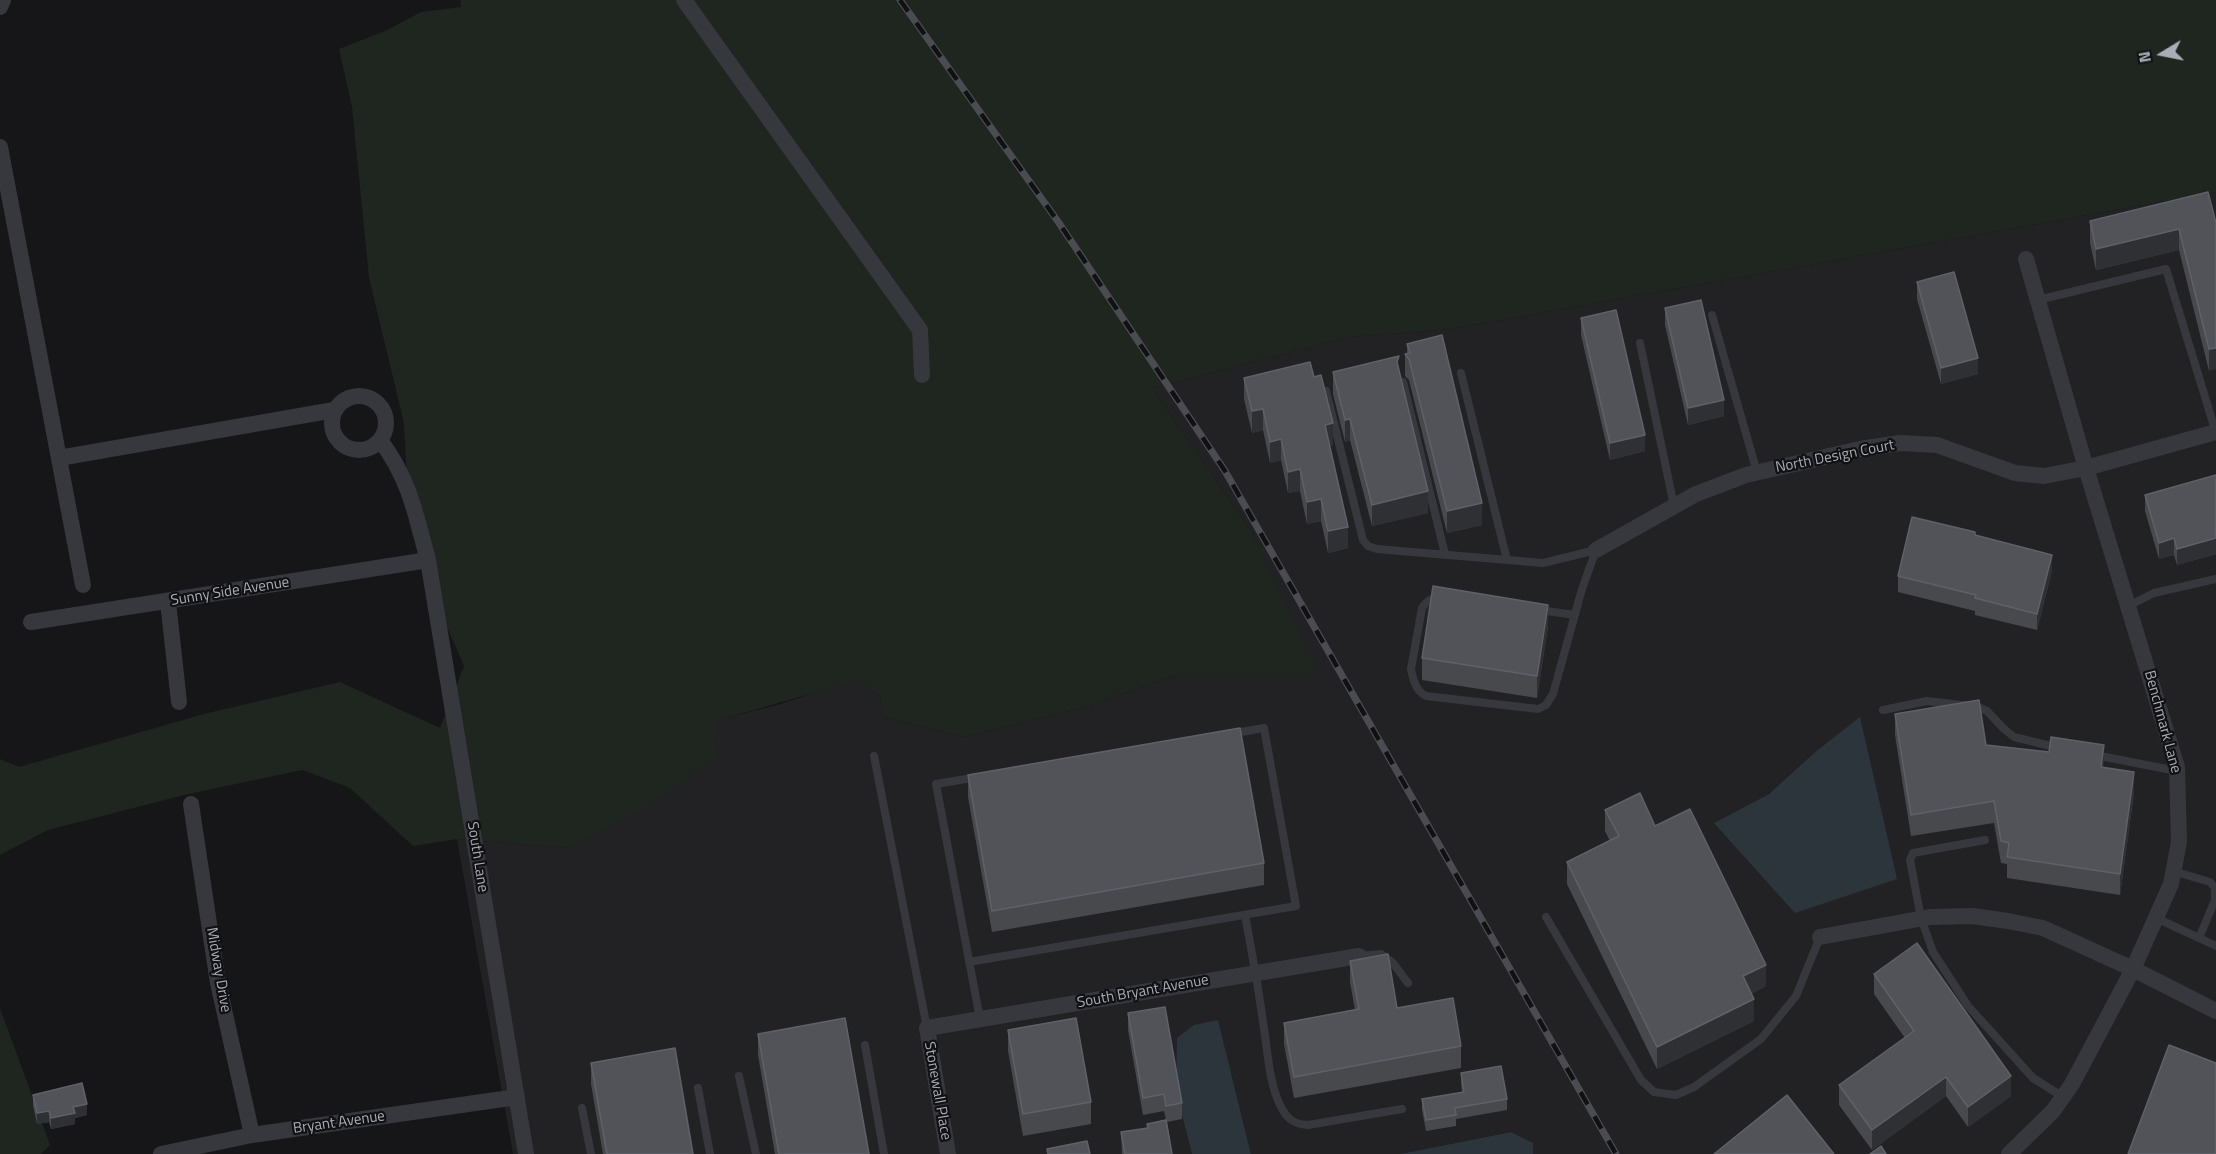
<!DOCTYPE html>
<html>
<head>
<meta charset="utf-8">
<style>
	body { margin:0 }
	#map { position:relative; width:2216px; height:1154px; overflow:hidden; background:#161618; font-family:"Titillium Web",sans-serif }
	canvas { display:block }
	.north { position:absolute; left:2132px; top:24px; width:60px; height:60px; -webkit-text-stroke:4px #111113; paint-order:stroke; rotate:260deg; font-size:16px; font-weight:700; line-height:24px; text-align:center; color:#a8adb8 }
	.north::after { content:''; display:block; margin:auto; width:21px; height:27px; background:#a8adb8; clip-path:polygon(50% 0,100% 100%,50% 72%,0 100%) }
</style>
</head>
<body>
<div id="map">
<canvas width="2216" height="1154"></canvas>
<div class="north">N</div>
</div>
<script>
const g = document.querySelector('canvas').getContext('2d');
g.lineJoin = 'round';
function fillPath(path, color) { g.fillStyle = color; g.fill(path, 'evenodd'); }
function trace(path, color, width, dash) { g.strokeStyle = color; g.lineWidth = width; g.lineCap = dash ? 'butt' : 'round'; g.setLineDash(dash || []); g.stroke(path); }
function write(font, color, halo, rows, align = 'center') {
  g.font = font + ' "Titillium Web",sans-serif'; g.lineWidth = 4.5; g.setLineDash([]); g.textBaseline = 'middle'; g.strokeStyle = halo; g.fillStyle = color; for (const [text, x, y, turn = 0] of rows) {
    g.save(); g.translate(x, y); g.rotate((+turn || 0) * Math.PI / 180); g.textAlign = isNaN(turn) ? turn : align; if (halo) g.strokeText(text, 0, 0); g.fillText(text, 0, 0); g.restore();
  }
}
fillPath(new Path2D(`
	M2216,192V1154H1533L1532,1143L1511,1132L1400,1154H1251L1218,1021L1176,1092L1192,1154H513L457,839L568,848L719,757L716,749L714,721L781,704L824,689L861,680L880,696L884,719L890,718L963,737L1083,708L1179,674H1317L1253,534L1152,388L1350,337L1451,329ZM1814,753L1897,879L1715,823L1769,794Z`), '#222225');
fillPath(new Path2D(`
	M460,0H2216V192L1451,329L1350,337L1152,388L1253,534L1318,674H1179L1083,708L963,737L890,718L884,719L880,696L861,681C812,692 764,708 715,721L716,749L719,757L648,806L568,848L457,839L413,846L350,788L302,770L184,795L48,830L0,855V759L19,767L204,714L340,682L440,728L464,666L422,570L409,522L404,423L369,278L352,107L339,49L387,30L421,12L461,7Z
	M0,1008L50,1145L41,1154H0Z`), '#1e261f');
fillPath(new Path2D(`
	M1860,717L1897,879L1795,913L1714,823L1769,794L1814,753Z
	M1218,1020L1251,1154H1192L1176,1092L1177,1038L1194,1025Z
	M1511,1132L1533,1143V1154H1400Z`), '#2c353c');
trace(new Path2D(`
	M2038,300L2166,269L2216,433
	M1712,315L1757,472
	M1640,343L1674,506
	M1461,373L1507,560
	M1403,382L1445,554
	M1326,391L1363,540L1368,546L1377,549L1543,563L1596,550
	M1442,598C1433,598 1428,599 1422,608L1411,669C1413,680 1416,691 1426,696L1538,709L1546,705L1553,694L1582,589L1596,550
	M2128,606L2154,593L2216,579
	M1539,610L1575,615
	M1883,710L1927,701L1978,707L1987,711L2003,728L2014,737L2059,748
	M2095,755L2177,771
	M874,756L927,1028
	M978,777L936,784L980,1019
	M1985,840L1913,853L1910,860L1921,918L1933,952L1968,1006L2033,1078L2063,1097
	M2173,871L2210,882L2215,888V900L2199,938L2216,946
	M1245,915C1252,953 1259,990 1264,1029C1268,1054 1269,1082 1280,1105C1287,1119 1293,1124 1308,1125L1402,1109
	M1546,917L1641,1080L1654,1092L1676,1095L1694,1087L1761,1039L1796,996L1820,937
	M2156,918L2199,938
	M1359,956L1381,954L1393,963L1408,983
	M969,962L1296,906L1264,728L1230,734
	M865,1045L884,1154
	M739,1076L756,1154
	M698,1088L710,1154
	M582,1108L591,1154`), '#37383d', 8);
trace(new Path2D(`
	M684,0L920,330L922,375
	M0,7L3,0
	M0,147L83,585
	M332 423a27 27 0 1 1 54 0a27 27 0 1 1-54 0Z
	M380,440C409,478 416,515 428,560L526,1154
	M59,458L334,410
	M1596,550L1696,494L1746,475L1860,449L1900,443L1937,445L2015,473L2044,476L2086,468L2216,432
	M168,602L179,702
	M31,622L428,560
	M191,804L218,983L252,1135
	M1820,937L1930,917L1972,916L2008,921L2043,928L2133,969L2216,1011
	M161,1154L252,1135L517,1097
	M948,1154L927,1028L1359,956
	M2009,1154L2053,1111L2072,1084L2133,969L2171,884L2179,842L2177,767L2086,468L2026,259`), '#37383d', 16);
const rail = new Path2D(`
	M900,0L1059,223L1225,471L1616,1154`);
trace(rail, '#4a4c52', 7);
trace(rail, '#111113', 4.5, [14]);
fillPath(new Path2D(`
	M2090,221L2216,223L2209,371L2179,250L2096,270L2090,243Z
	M1917,282L1978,374L1941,384L1917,299Z
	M1665,308L1724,416L1688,425L1665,325Z
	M1581,318L1645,451L1610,460L1581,335Z
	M1407,344L1482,525L1447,533L1409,380L1405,376V354H1407Z
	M1399,370L1428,513L1372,526L1350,440L1345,442L1333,394V372Z
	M1314,377L1333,445H1330L1348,548L1328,553L1321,521L1307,524L1300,491L1288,493L1281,460L1270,463L1263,430L1252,433L1244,399V378Z
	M2216,475V554L2177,565L2174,555L2159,559L2145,511V495Z
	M1975,536L2052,571L2037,630L1975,615V611L1898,592V576Z
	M1548,626L1537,698L1422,680V658Z
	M1895,714L1986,745L2104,767L2134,793L2120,895L2007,878V864L2001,863L1994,823L1911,836L1895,735Z
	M968,775L1264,863V885L992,932L968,797Z
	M1605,810L1655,826L1766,986L1751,994L1754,1021L1657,1069L1567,884V862L1610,841L1605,831Z
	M1350,961L1397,1008L1461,1046V1068L1294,1098L1284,1044V1023L1355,1010L1350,982Z
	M1874,974L2011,1096L1968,1127L1946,1096L1872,1150L1839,1105V1085L1905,1038L1874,994Z
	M1128,1013L1182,1103V1119L1167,1122L1172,1154H1122L1121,1132L1147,1128V1124L1166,1120L1164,1111L1143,1115L1128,1030Z
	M1008,1030L1091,1102V1124L1023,1136L1008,1051Z
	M758,1034L869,1154H775L758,1055Z
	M591,1063L693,1154H603L591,1084Z
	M1461,1073L1507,1099V1110L1456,1119V1126L1426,1131L1422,1110V1099L1462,1092L1461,1084Z
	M33,1095L87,1115L75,1118V1124L51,1129L49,1122L37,1124L33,1106Z`), '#47494d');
fillPath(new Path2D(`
	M2179,229V250L2096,270V249Z
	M2216,348V369L2209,371V349Z
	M1978,358V374L1941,384V368Z
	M1724,400V416L1688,425V408Z
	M1263,409V430L1252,433V411Z
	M1350,419V440L1345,442V420Z
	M1333,423V445L1325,447V425Z
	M1645,435V451L1610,460V443Z
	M1281,439V460L1270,463V442Z
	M1300,469V491L1288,493V472Z
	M1428,491V513L1372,526V505Z
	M1321,499V521L1307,524V502Z
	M1482,503V525L1447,533V511Z
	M1348,527V548L1328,553V531Z
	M2216,529V554L2177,565V549Z
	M2174,538V555L2159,559V543Z
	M2052,555V571L2037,630V614Z
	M1548,605V626L1537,698V676Z
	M2104,745V767L2101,788V767Z
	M2134,772V793L2120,895V874Z
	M1766,965V986L1743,998V976Z
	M1754,999V1021L1657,1069V1047Z
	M2011,1076V1096L1968,1127V1107Z
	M1946,1077V1096L1872,1150V1130Z
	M87,1104V1115L75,1118V1124L51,1129V1118L73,1107Z
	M49,1111V1122L37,1124V1113Z`), '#2f3033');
const building = new Path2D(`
	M2208,192L2216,223V348L2209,349L2179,229L2096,249L2090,221Z
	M1954,272L1978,358L1941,368L1917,282Z
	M1701,300L1724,400L1688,408L1665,308Z
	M1616,310L1645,435L1610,443L1581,318Z
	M1442,335L1482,503L1447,511L1409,359L1405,354L1410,353L1407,344Z
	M1399,356L1397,362L1428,491L1372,505L1350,419L1345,420L1333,372Z
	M1310,362L1314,377L1321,375L1333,423L1325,425L1348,527L1328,531L1321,499L1307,502L1300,469L1288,472L1281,439L1270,442L1263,409L1252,411L1244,378Z
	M2216,475V529L2215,530L2216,538L2177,549L2174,538L2159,543L2145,495Z
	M1912,517L1975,532V535L2052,555L2037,614L1975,598L1976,595L1898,576Z
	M1433,586L1548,605L1537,676L1422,658Z
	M1979,700L1986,745L2049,752L2051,737L2104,745L2101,767L2134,772L2120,874L2007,857L2009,843L2001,841L1994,801L1911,815L1895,714Z
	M1240,728L1264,863L992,911L968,775Z
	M1640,793L1655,826L1690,809L1766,965L1743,976L1754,999L1657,1047L1567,862L1619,836L1605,810Z
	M1917,943L2011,1076L1968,1107L1946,1077L1872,1130L1839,1085L1914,1031L1874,974Z
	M1388,954L1397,1008L1453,998L1461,1046L1294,1077L1284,1023L1359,1009L1350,961Z
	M1165,1007L1182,1103L1166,1106L1164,1094L1143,1098L1128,1013Z
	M845,1018L869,1154H779L758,1034Z
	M1076,1018L1091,1102L1023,1114L1008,1030Z
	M2169,1045L2216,1063V1154H2128Z
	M675,1048L693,1154H607L591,1063Z
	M1501,1066L1507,1099L1455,1108L1456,1115L1426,1120L1422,1099L1464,1092L1461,1073Z
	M82,1083L87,1104L73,1107L75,1113L51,1118L49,1111L37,1113L33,1095Z
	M1787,1095L1834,1154H1714Z
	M1166,1120L1172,1154H1125L1121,1132L1148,1128L1147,1124Z
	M1087,1141L1090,1154H1048L1047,1149Z
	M1881,1146L1886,1154H1870Z`);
fillPath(building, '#525359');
trace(building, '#5f6168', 1.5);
write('15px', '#a8adb8', '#111113', [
	["North Design Court",1835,457,-11],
	["Sunny Side Avenue",230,592,-9],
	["Benchmark Lane",2162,722,75],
	["South Lane",477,857,81],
	["Midway Drive",218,970,80],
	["South Bryant Avenue",1143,992,-10],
	["Stonewall Place",937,1091,80],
	["Bryant Avenue",339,1123,-8]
]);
</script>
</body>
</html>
